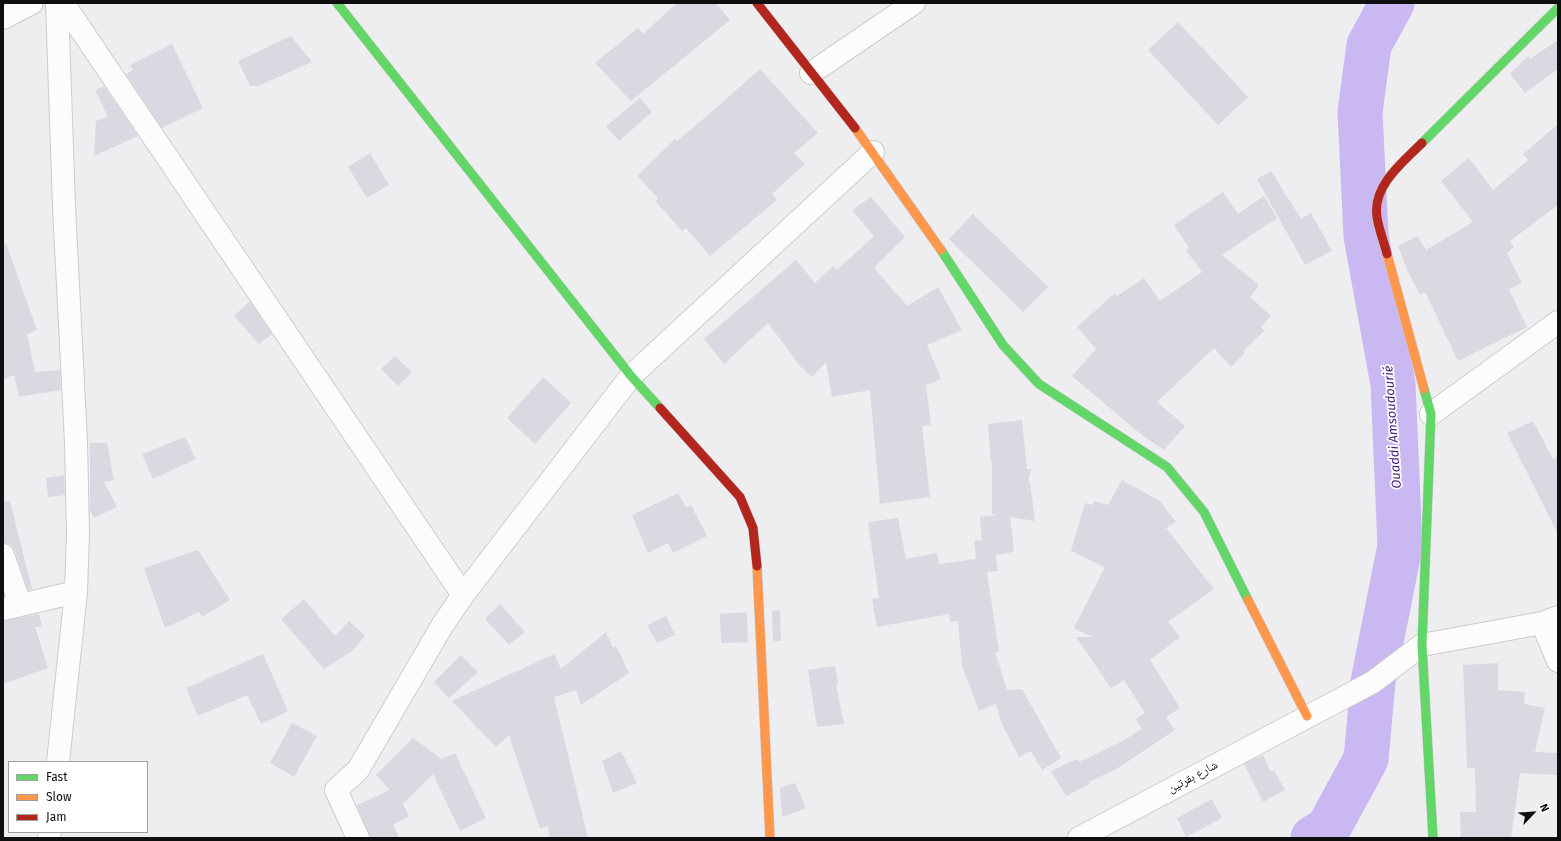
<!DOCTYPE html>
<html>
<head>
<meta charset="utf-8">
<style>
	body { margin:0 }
	#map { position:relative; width:1561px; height:841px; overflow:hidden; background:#eeedf0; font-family:"Fira Sans",sans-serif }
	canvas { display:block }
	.frame { position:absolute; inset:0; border:4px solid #0f0e10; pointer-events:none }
	.legend { position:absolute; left:8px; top:761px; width:140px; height:72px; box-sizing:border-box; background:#fff; border:1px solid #9f9f9f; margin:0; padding:5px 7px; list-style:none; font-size:12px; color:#0f0e10 }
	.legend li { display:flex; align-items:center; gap:8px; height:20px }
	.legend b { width:20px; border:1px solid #9f9f9f }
	.north { position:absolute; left:1513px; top:793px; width:40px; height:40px; -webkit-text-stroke:3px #fff; paint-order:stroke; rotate:65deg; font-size:11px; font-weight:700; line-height:16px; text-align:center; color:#0f0e10 }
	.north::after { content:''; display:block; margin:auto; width:14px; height:18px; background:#0f0e10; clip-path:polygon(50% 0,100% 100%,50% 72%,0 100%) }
</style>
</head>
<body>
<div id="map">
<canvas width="1561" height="841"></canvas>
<div class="frame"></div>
<ul class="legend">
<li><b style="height:5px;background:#63d668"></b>Fast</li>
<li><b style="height:5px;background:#ff974d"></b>Slow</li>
<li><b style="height:5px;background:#b3261e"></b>Jam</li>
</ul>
<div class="north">N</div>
</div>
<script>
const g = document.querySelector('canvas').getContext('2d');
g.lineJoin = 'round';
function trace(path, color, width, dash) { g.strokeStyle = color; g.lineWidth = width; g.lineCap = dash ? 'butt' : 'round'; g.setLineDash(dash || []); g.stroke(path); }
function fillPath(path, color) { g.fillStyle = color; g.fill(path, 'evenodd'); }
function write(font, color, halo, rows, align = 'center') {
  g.font = font + ' "Fira Sans","Noto Naskh Arabic",sans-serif'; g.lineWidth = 3.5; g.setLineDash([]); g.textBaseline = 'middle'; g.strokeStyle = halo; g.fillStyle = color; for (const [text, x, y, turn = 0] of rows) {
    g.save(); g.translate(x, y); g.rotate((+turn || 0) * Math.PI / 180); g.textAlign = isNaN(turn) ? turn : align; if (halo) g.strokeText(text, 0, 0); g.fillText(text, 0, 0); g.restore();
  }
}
trace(new Path2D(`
	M1313,838L1328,829L1366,759L1373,682L1400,546L1393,384L1366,236L1360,112L1369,45L1392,3`), '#cab8f3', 45);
fillPath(new Path2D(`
	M677,3H716L730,20L631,101L595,63L638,28L643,34Z
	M1178,22L1248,97L1218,125L1148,50Z
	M291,36L312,62L258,86H250L238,61Z
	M1558,40V69L1525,93L1510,74L1528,56L1530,59Z
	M172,44L203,108L162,128L126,74L133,70L130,65Z
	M760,69L818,133L794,153L805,164L772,194L777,200L710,256L686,228L682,231L658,204L656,201L658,198L637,176L675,139L677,141L708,115Z
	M104,86L138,136L94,156L96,121L108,117L95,90Z
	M640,98L652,112L619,141L606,126Z
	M1558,124V205L1510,241L1514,247L1507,253L1522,283L1509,289L1527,327L1458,361L1425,292L1420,295L1408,272L1398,246L1418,236L1426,250L1473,222L1441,181L1469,158L1493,190L1528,160L1523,154Z
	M370,153L389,185L367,198L348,167Z
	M1271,171L1301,219L1311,213L1332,251L1305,265L1257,179Z
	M1223,192L1238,214L1264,196L1277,218L1222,255L1259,285L1250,297L1271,316L1261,327L1264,331L1243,351L1245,353L1231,367L1214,348L1157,402L1185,426L1164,450L1143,436L1072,376L1096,349L1077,327L1115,293L1117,296L1144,278L1160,301L1202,272L1186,250L1189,248L1174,225Z
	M871,197L905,237L874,268L907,306L938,287L962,330L927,345L941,379L926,385L931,425L922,426L930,497L880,504L870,390L832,397L826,362L812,377L800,366L768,323L724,364L704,339L796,260L815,283L833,266L837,270L874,236L852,210Z
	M973,214L1048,287L1023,312L949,239Z
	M6,243L37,330L27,334L35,372L60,370L61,390L19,397L14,375L3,380V244Z
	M250,301L272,334L259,344L234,316Z
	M395,356L412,372L398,386L381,369Z
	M543,377L571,403L535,444L507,418Z
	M1022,420L1027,469H1031L1028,482H1030L1035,521L1010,517L1014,552L995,555L998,571L987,572L999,652H995L1007,690L1022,689L1061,758L1042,770L1031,751L1019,757L1001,722L996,704L979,711L962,666L958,621L950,622L949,614L877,627L872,599L879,598L868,522L898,518L906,559L937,553L939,564L976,559L974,541L982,540L980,517L997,515L992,514V462H991L988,424Z
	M1533,421L1553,459L1558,456V534L1507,433Z
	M185,437L196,459L153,479L142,454Z
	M90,443H107L114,480L104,482L117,507L94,518L90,511Z
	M64,475L65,495L48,497L46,478Z
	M1122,480L1160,501L1176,522L1166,528L1214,589L1168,622L1180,637L1150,660L1180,708L1166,717L1175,730L1118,768L1089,782L1090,784L1066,796L1051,771L1077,759L1079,762L1119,743L1142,729L1136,719L1145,713L1124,680L1111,688L1076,637H1092L1074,628L1105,567L1071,551L1085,503L1093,505L1094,501L1108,505Z
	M678,493L686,507L691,505L707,536L673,553L668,543L648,553L632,515Z
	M10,501L32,589L28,590L15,551L11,545L3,543V502Z
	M198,550L230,600L202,617L199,612L165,628L144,568Z
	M304,599L335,636L349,621L365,636L352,651L324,669L281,619Z
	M500,604L525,632L509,645L485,619Z
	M780,610L781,641H773L772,611Z
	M747,612L748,642L721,643L720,614Z
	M39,614L42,627H35L48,668L3,684V621Z
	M666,616L675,635L657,643L647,625Z
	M606,632L613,648L616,646L629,673L581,705L576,690L554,697L588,838H550L548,826L540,829L509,735L496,747L452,701L554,654L561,669Z
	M263,654L288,711L261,724L247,695L198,716L186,688Z
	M461,655L478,672L449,698L434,682Z
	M1498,663V690L1525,692L1524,704L1545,708L1535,752L1558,753V775L1520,773L1511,838H1461L1460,812H1476L1475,768H1467L1463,665Z
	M835,666L838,684H836L844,724L817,727L808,670Z
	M292,723L317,736L294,777L270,763Z
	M413,738L441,759L455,753L486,818L460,831L433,774L403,804L409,817L393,824L399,838H370L357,805L390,790L376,775Z
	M621,751L637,783L613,793L602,761Z
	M1263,755L1271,772L1274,770L1285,790L1263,802L1244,764Z
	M795,783L806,808L782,817L780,788Z
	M1212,799L1222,818L1186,837L1177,818Z`), '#dbd8e2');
const street = new Path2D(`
	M57,3L64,207L76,442L78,534L76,592L58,762
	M63,3L463,595
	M3,18L32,3
	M811,73L914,3
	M1431,414L1558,322
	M3,555L20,604
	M3,609L76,592
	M1542,623L1558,661
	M49,838L50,832
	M358,838L336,790L358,770L442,626L463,595L631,376L873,152
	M1079,838L1373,682L1422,645L1542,623L1558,617`);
const fast = new Path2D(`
	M337,3L631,376L660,408
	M1422,143L1558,8
	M941,250L1003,345L1039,384L1167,467L1204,512L1248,600
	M1424,389L1431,414L1422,645L1433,838`);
const slow = new Path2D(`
	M855,128L941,250
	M1387,254L1424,389
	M757,566L770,838
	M1248,600L1307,716`);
const jam = new Path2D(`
	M757,3L855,128
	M1387,254C1384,242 1379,230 1377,217C1372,186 1403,162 1422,143
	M660,408L740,497L753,528L757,566`);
trace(street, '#cccbcd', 24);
trace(fast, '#cccbcd', 10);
trace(slow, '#cccbcd', 10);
trace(jam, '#cccbcd', 10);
trace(street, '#fcfcfd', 22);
trace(fast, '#63d668', 9);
trace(slow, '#ff974d', 9);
trace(jam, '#b3261e', 9);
write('12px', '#0f0e10', '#fff', [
	["شارع بقرتين",1193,777,-28]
]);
write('italic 13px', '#471f7d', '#fff', [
	["Ouaddi Amsoudourié",1393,427,-94]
]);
</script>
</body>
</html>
